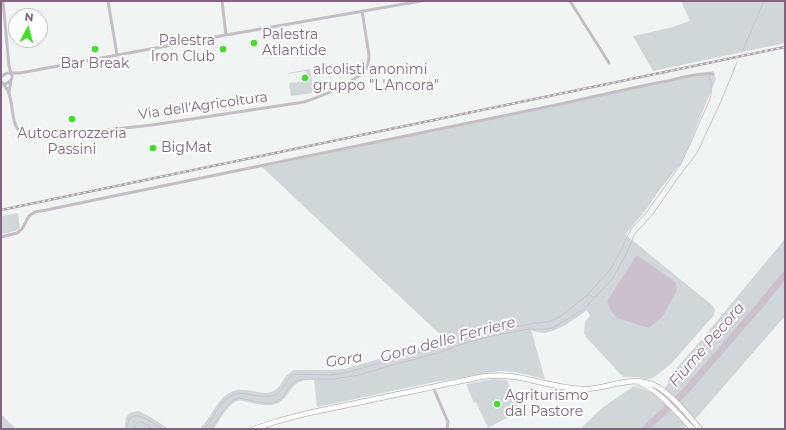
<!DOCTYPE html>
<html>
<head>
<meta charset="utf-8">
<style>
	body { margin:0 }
	#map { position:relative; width:786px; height:430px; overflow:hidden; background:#f0f5f3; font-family:Montserrat,sans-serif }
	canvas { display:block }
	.frame { position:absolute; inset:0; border:2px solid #826380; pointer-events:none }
	.north { position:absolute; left:8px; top:8px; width:40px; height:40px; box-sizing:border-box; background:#fff; border:1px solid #cdc1cc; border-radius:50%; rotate:6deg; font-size:11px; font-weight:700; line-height:16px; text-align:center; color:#826380 }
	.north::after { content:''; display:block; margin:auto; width:14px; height:18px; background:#3de322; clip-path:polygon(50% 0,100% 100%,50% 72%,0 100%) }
</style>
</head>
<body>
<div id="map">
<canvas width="786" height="430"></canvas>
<div class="frame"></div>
<div class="north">N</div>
</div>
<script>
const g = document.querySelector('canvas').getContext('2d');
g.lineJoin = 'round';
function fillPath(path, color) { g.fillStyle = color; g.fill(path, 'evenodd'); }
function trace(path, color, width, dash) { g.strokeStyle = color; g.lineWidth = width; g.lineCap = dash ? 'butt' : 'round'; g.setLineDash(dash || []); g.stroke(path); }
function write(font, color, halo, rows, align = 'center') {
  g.font = font + ' Montserrat,sans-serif'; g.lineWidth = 4; g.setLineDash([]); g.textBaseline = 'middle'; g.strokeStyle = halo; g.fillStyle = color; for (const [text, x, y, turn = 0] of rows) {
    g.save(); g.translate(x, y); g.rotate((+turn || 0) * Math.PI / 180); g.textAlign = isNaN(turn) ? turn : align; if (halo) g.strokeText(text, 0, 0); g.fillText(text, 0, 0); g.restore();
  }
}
fillPath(new Path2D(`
	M681,1H785V43L653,71L633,36L669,28L690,21Z
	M310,69L314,93L291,96L289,83L307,81L306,71L288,74V73Z
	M713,71L716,79L682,162L661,188L645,211L629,230L626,235L713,306L715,310L714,315L672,363L653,378L647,379L637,377H623L586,337L584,333L585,322L590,316L587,310C576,318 558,332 543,333C539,333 535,332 531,330L545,379L514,372L499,371L430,383L317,407L314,380C309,380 303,380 299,382C291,386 288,397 280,402C270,408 257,404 247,402C244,401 240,400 237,401C229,403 218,422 214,429H199C202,426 205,423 207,420C215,409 219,398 231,392C245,385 261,397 274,391C280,388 282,381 286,376C288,374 291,372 293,370H331L344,369L446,340L262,167L578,101Z
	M18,213L20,228L15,231L1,234V216Z
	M785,239V316L698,416L683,429H580L602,408L634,386L653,393L659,399L668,383V378L702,339Z
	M494,379L507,380L518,407L514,414L488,428L476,402L474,403L466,384Z
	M139,411L147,415L169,429H125C125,417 126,412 139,411Z
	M1,414L16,429H1Z`), '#d0d7d9');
fillPath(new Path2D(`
	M637,255L675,282L677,290L663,316L649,328L617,318L611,311L607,301Z`), '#ccc0ce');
trace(new Path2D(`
	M742,52L764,1
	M587,295L610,270L621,250L631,229L646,213L681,164L710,99C712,89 712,87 709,76
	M127,429C128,403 151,422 163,429
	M134,429C137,416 145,424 153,429
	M204,429C214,419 217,405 229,397C244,388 260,401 275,395C281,392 284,386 287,381C289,378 292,376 294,374L331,375L344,373L438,347L454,339L535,323L548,322L559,317L565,313L586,296L590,295L594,297
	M211,429L225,408L233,400L239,398L264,403H272L279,400L283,397L291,385L296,381L304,379H334L359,375L396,364L438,353L465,343L492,336L529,329H548L554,327L581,311L586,307L613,278L628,251L634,235L641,227L646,222L653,214L680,175L697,153L722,99L737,62`), '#ccc0ce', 1);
trace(new Path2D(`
	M645,429L683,394L756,310L785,275`), '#ccc0ce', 7);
const secondary = new Path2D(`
	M639,383C661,391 676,413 693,429
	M254,429L278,421L304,414L480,377C514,370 548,388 582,389C606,390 631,374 654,385C669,391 689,416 700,429`);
trace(secondary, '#bab0b9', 6);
trace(new Path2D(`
	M3,1L9,66L11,73H20L226,35L421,1
	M108,1L117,55
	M222,1L226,35
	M570,1L609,63
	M1,77C4,74 9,71 12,75C13,80 8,84 3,84
	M1,82C20,97 3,131 31,138L152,125L304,102C320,97 354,83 365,70C368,66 369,60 369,55L362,11
	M9,92L11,80
	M1,237L17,233L22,229L29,216L35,212L46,210L556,105C593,97 630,88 667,81C681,78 699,72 713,74
	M433,387L448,422L447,429`), '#c5bdc5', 3);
trace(secondary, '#fff', 4.5);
const rail = new Path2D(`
	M1,210L785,47`);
trace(rail, '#aca0ab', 2.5);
trace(rail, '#fff', 1, [3]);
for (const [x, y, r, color] of [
	[254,43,4,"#3de322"],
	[95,49,4,"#3de322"],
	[223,49,4,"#3de322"],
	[305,78,4,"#3de322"],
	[72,119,4,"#3de322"],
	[153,148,4,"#3de322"],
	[497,404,4,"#3de322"]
]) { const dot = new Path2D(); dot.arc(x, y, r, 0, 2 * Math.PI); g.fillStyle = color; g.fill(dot); trace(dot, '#fff', 1.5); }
write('14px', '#826380', '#fff', [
	["Palestra",262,35],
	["Atlantide",262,51],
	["Palestra",215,41,"right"],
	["Iron Club",215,57,"right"],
	["Bar Break",95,64,"center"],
	["alcolisti anonimi",313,70],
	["gruppo \"L'Ancora\"",313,86],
	["Autocarrozzeria",72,134,"center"],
	["Passini",72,150,"center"],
	["BigMat",161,148],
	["Agriturismo",505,396],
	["dal Pastore",505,412]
], 'left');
write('14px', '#826380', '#fff', [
	["Via dell'Agricoltura",203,106,-8]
]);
write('italic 15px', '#8a688d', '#fff', [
	["Gora delle Ferriere",448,340,-15],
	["Fiume Pecora",707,345,-49],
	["Gora",344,360,-9]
]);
</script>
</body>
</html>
